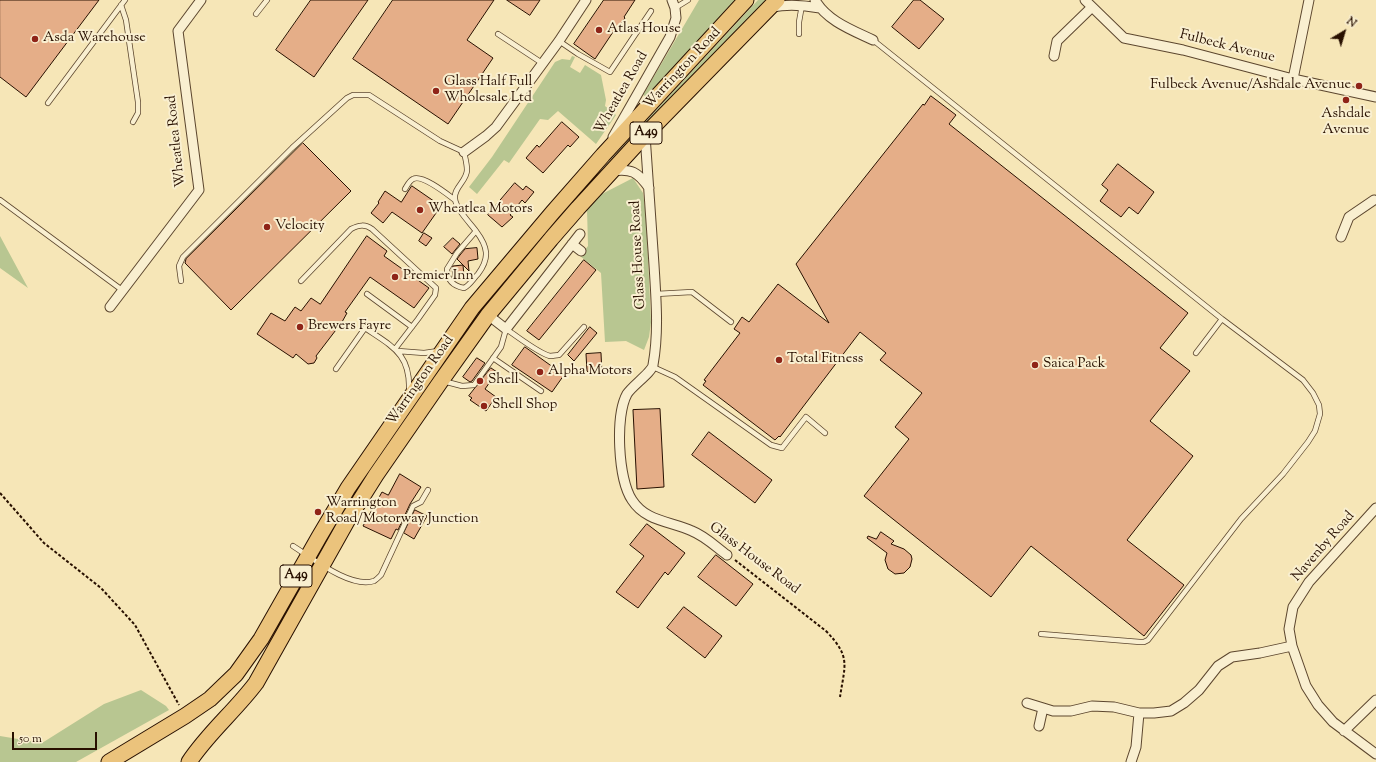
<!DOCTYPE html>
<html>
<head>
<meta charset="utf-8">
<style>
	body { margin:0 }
	#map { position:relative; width:1376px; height:762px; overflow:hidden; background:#f6e6b7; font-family:"Sorts Mill Goudy",serif }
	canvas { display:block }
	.north { position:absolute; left:1324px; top:12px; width:40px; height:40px; -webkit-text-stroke:3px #f9efd0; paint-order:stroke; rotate:38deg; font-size:11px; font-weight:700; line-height:16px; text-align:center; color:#281000 }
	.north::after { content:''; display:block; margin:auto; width:14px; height:18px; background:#281000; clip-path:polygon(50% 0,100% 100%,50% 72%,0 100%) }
	.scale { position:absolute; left:12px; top:732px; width:85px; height:18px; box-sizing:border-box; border:2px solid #281000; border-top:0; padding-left:5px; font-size:12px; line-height:14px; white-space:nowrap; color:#281000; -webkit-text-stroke:3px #f9efd0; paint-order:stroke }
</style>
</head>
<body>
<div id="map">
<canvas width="1376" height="762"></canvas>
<div class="north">N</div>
<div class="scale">50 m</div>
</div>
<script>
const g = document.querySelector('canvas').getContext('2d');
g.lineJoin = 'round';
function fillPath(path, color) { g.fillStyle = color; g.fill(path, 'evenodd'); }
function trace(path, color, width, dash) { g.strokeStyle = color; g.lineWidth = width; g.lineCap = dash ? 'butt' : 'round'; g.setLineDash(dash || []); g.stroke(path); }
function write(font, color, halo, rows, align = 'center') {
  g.font = font + ' "Sorts Mill Goudy",serif'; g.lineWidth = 4; g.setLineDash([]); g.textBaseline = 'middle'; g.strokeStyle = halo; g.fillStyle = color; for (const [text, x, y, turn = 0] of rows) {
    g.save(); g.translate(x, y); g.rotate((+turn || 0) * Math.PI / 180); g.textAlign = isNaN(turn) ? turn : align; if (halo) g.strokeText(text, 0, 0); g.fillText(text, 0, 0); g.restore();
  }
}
fillPath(new Path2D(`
	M699,0H736L647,97L643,95Z
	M758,0H773L531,257L528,252L622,147Z
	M572,56L575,57L570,67L580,73L585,65L601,75L606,100L605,106L616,115L596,144L558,111L548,120L540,119L509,163L504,160L477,194L469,187L492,157L555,62L562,59L570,60Z
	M633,178L643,193L646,215L651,322L649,337L644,350L626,341L605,342L601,273L580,256L588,246L587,209L600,195Z
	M0,236L28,288L0,268Z
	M141,690L166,706L169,710L76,762H0V736L42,743L104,704Z`), '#b8c691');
const building = new Path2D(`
	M0,0H99L26,97L0,77Z
	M311,0H368L314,77L276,50Z
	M393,0H494L467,40L493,58L448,124L353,59Z
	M507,0H540L530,15Z
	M604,0H635L624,17L625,18L617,30L615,29L595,59L574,44Z
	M914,0H920L944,19L919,49L892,27Z
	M931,96L956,115L949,124L1188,313L1160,348L1190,371L1150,421L1193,456L1127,540L1184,585L1144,636L1031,546L991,597L864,496L909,439L895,427L922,393L880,360L886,353L860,332L780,437L779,436L775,440L703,385L706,381L704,380L740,333L734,329L742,317L749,322L778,284L829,323L796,264L923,104L924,105Z
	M562,122L579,137L570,147L568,145L543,173L526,158L537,145L539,147Z
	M303,143L351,191L231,310L185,263L186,259Z
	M1118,164L1154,192L1138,214L1129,207L1121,217L1100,201L1108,190L1102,185Z
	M515,183L523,190L526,186L534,192L525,203L522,200L510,215L513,217L502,227L488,215Z
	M412,186L441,206L422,233L392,212L383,223L371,213L379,203L378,202L385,191L401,202Z
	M424,233L432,238L426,246L419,241Z
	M367,236L387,251L384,256L429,288L414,308L370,277L345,312L347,313L342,322L316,356L317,358L314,363L308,364L296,354L293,358L257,334L271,313L285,321L295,307L301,311L311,298L320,304Z
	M453,238L460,244L452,254L444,247Z
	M477,248L478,259L468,261L469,271L463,265L464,276L453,277L452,268L453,266L463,265L457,259L460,255L465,249Z
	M584,260L596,270L539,340L527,331Z
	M590,327L597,333L574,361L568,355Z
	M525,347L564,375L552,392L512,365Z
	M601,353L602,374H591L587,371L586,354Z
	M477,358L485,363L472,381L470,382L463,377Z
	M491,368L497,372L485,389L496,397L486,411L470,400L472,398L469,396Z
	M660,409L664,487L637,489L633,410Z
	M709,432L772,480L755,503L692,455Z
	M400,474L421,487L410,504L398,530L396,529L391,539L363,526L382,492L388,495Z
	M415,510L427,516L414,539L404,533Z
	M647,524L685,553L668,575L665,572L638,608L616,592L644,556L630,545Z
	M881,532L894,541L891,544L904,549L911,555L912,559L910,567L904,573L895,574L888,569L885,560L887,553L867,538L868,536L876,539Z
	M716,555L753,584L736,606L698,577Z
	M684,607L722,636L705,658L667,628Z`);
fillPath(building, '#e5ae88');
trace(building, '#281000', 1);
const service = new Path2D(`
	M121,5L126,20L138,102V113L133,122
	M675,8L688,0
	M256,14L267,0
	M498,34L542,63
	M799,34V22L802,5
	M873,40L1222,319L1303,380L1313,393L1319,405L1320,414L1315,431L1308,442L1283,474L1241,519L1148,640L1144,642H1140L1041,634
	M559,41L578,54L610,72L651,11
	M48,103L125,0
	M405,189C407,186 409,181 413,179C422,174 447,194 455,200
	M0,200L122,290
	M181,281L179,266L183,257L292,148L347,98L353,95H369L440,141L464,152C465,157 467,164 467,170C467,181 453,188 455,199C456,209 470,223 476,231C488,247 490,258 478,274C473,279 470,285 464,288C453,286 447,280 447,269L457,253L476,231
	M301,281L351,229C359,225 365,224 372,229L436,288L435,295L418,319L395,349
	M367,294L412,327
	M656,294L692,292L731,322
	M398,351L424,353L438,351
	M1196,353L1222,319
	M493,358L541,391
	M653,367L675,377L771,445L782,448L806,417L825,433
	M336,369L365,328C393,347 411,354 409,392
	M443,381L462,386L474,385L501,347L506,329C517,336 538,353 550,356C553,356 556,355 559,355L584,327
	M293,546C312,558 351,589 374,581C376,580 379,577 381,575L413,506L421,502L428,490`);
const minor = new Path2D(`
	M815,0C827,21 852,30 873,40
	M1085,0L1124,38L1183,50L1293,79L1376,97
	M772,7C789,4 803,5 820,8
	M1054,56L1057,41L1091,8
	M1293,79L1309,0
	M645,135C648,178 651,222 654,265C656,298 659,332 653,365C652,372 632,386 627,394C615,416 618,479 632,500C646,522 671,521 692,531C705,536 716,547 727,555
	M613,137L670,37L676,18L675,8L672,0
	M464,152L486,136L496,127L559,41L586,0
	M612,171C631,168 638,172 649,188
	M1341,237L1349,217L1374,200
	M572,244L581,251
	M110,307L199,190L178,31L201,0
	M488,315L506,329L580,234
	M1376,508L1309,582L1293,607L1289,629L1292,646L1306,686L1318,705L1333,722L1376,754
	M1027,703L1053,711H1071L1092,706L1114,707L1139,713H1154L1171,711L1184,703L1199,690L1218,666L1232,657L1260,653L1292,646
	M1039,726L1043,708
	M1344,731L1376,700
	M1131,762L1136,747L1139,713`);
const trunk = new Path2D(`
	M109,762L185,716L210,699L236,674L261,639L319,537L348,488L472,308L553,212L603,155L746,0
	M189,762C208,733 235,711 256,683L347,521L376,475L441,381L488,315L551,239L578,208L645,135L777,0`);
trace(service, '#5c462e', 6);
trace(minor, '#5c462e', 11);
trace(trunk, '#281000', 17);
trace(new Path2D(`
	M0,493L44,543L101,588L135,625L179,705
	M735,560L826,631C851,657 845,664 840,697`), '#281000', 2, [3, 2]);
trace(service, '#f9efd0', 4.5);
trace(minor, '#f9efd0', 9);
trace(trunk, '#ebc37c', 15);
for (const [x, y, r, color] of [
	[599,30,4,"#8f2418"],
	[35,39,4,"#8f2418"],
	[1359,86,4,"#8f2418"],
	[436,91,4,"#8f2418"],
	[1346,100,4,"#8f2418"],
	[420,210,4,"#8f2418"],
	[267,227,4,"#8f2418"],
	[395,277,4,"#8f2418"],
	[300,327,4,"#8f2418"],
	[779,360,4,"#8f2418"],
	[1035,365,4,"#8f2418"],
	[540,372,4,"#8f2418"],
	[480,381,4,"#8f2418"],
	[484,406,4,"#8f2418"],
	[318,512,4,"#8f2418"]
]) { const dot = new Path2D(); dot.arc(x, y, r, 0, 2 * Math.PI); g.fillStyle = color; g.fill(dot); trace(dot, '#f9efd0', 1.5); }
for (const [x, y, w] of [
	[646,133,32],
	[296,576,32]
]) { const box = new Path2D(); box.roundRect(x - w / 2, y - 11, w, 22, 3); g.fillStyle = '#f9efd0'; g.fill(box); trace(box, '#281000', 1); }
write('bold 13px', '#281000', null, [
	["A49",646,133],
	["A49",296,576]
]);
write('14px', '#281000', '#f9efd0', [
	["Atlas House",607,30],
	["Asda Warehouse",43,39],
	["Glass Half Full",444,83],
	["Wholesale Ltd",444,99],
	["Fulbeck Avenue/Ashdale Avenue",1351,86,"right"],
	["Ashdale",1346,115,"center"],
	["Avenue",1346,131,"center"],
	["Wheatlea Motors",428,210],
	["Velocity",275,227],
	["Premier Inn",403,277],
	["Brewers Fayre",308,327],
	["Total Fitness",787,360],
	["Saica Pack",1043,365],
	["Alpha Motors",548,372],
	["Shell",488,381],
	["Shell Shop",492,406],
	["Warrington",326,504],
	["Road/Motorway Junction",326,520]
], 'left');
write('14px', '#281000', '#f9efd0', [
	["Fulbeck Avenue",1227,47,14],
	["Warrington Road",683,69,-47],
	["Wheatlea Road",622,93,-60],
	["Wheatlea Road",177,141,-96],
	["Glass House Road",639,255,-93],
	["Warrington Road",421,381,-55],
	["Navenby Road",1324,547,-49],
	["Glass House Road",754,559,37]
]);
</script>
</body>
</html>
